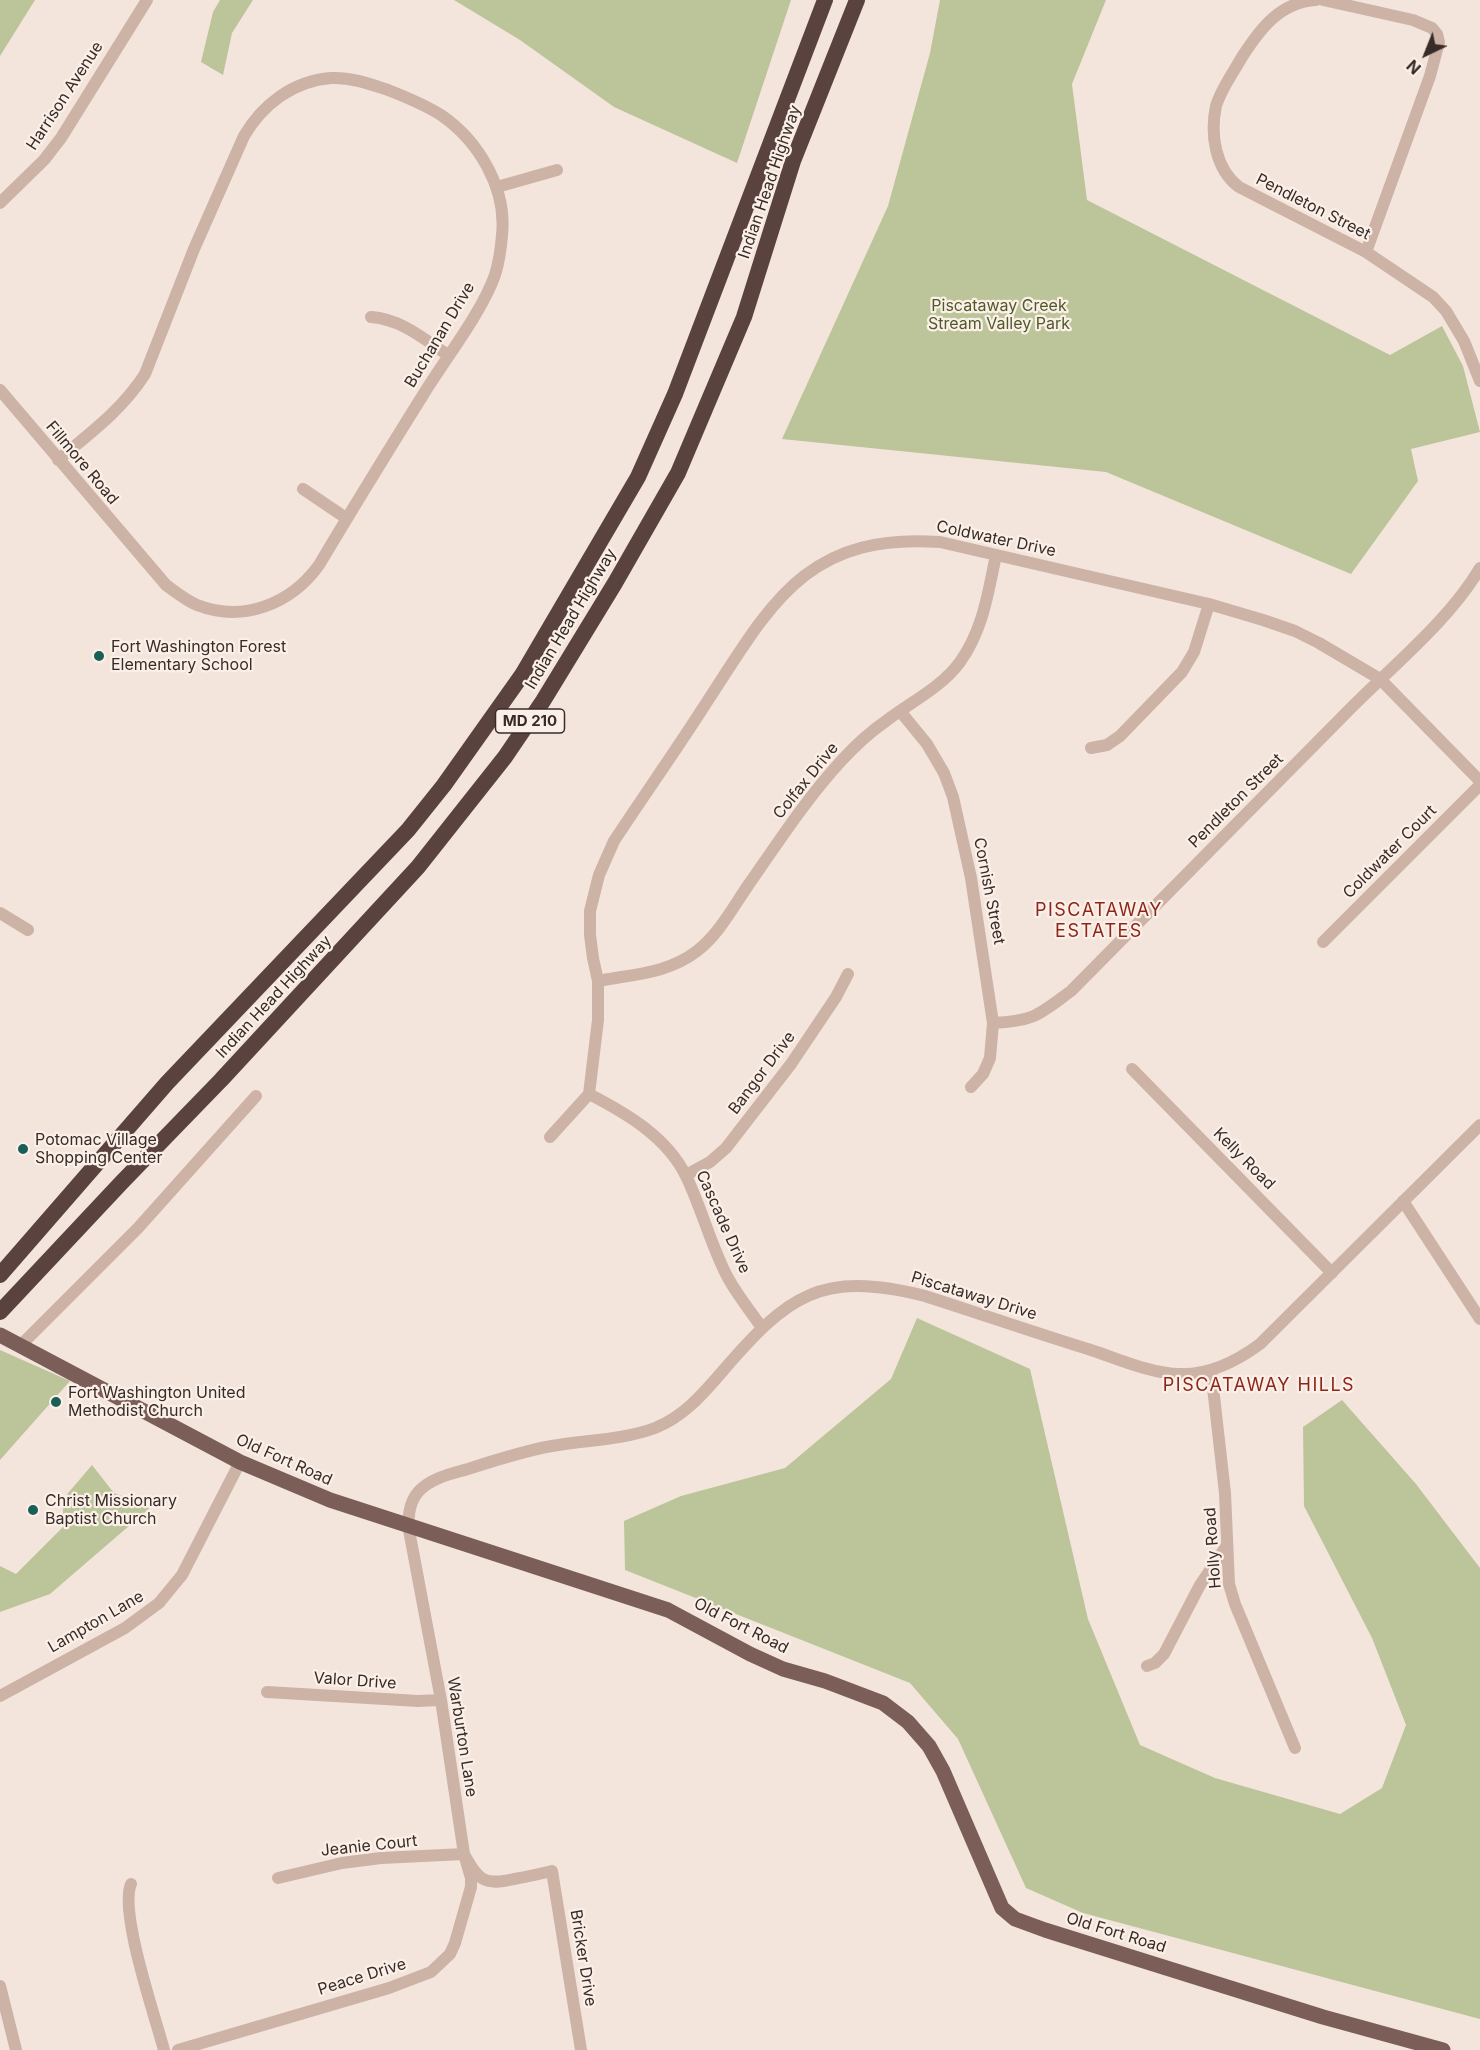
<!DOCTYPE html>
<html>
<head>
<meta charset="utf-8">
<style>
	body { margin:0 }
	#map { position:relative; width:1480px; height:2050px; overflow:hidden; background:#f4e5dc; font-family:Inter,sans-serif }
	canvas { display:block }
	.north { position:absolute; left:1396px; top:24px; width:60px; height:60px; -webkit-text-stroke:4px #fbf0e8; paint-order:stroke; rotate:223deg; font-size:16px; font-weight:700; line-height:24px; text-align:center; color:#392b28 }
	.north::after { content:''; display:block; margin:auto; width:21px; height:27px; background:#392b28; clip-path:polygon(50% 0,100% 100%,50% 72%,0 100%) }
</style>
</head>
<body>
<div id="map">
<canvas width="1480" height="2050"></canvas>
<div class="north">N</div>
</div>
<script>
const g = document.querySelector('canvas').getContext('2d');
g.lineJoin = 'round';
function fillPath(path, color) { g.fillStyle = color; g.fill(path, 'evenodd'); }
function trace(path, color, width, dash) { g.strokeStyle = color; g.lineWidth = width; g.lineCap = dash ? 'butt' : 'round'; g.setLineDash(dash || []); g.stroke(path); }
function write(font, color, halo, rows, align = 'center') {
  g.font = font + ' Inter,sans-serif'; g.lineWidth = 4.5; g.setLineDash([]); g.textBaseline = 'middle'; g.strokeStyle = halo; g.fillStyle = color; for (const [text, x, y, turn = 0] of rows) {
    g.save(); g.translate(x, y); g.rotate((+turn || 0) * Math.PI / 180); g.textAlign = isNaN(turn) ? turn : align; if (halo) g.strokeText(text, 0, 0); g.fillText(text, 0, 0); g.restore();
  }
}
fillPath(new Path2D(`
	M0,0H35L0,56Z
	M220,0H253L232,33L223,75L201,62L213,12Z
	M454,0H791L737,163L614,107L520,40Z
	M940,0H1106L1072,84L1087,200L1390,355L1442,326L1463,366L1480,432L1411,449L1418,481L1351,574L1106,472L782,439L888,206L930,53Z
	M917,1318L1030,1369L1088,1619L1140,1745L1215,1778L1340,1814L1382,1788L1406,1725L1372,1638L1304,1506L1303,1427L1342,1400L1416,1484L1480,1568V2019L1083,1913L1026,1888L958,1739L910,1683L625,1570L624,1521L681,1496L785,1468L891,1379Z
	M0,1350L70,1381L0,1460Z
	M92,1465L114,1493L151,1507L50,1594L0,1612V1566L16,1574L63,1527V1499Z`), '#bcc49a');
trace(new Path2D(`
	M1316,0C1280,2 1260,29 1242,57C1233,73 1221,89 1216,106C1210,134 1215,169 1239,187L1366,252L1433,297L1446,311L1464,341L1480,381
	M1323,0L1413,20L1432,28L1437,34L1439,42L1430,76L1366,252
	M497,187L557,170
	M0,203L44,160L61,138L147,0
	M371,317C401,319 424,339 448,355
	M0,390L166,585C176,592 185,600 197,605C243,623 291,604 319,565C353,508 388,451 423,395C445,359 481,314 495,275C499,262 501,248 502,235C507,189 479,141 441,115C425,105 406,97 388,90C370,84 351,77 331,78C293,81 263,104 244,136L194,249L145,374C122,410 90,433 58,460
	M303,489L346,518
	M900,711L927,744L944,773L953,797L971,878L993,1023L990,1058L983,1074L971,1087
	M1091,748L1107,745L1120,736L1182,672L1194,652L1209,604
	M0,913L28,930
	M1323,942L1480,785
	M598,981C633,974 667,974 697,951C718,935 732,909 747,887C777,844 806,799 842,760C855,746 870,732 886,721C911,702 942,687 960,662C983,630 988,593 996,555
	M993,1023C1035,1021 1038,1015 1071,991C1163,898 1255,805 1347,712C1390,668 1449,621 1480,568
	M1132,1069L1332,1273
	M589,1094C626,1113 667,1137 686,1176C702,1209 711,1246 728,1278C738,1296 751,1312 762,1328
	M550,1137L589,1094L598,1020V981L593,958L590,935V911L599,875L614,841C643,797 674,753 703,708C769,608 803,532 940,542L1209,604L1263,620L1295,631L1319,643L1380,679L1480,781
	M686,1175L710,1162L726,1148L791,1064L836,997L848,974
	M1403,1201L1480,1319
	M21,1345L138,1228L256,1096
	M1211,1370L1225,1493L1229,1584L1235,1604L1295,1748
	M1147,1666L1155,1663L1164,1654L1200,1585L1227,1545
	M267,1692L418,1701L441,1700
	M0,1696L125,1628L159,1603L182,1575L240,1462
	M131,1884C119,1912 155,2016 164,2050
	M0,1986L16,2050
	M178,2050L389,1988L431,1972L450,1954L455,1943L471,1887V1878L464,1854L381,1858L342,1863L278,1878
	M581,2050L552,1871C539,1874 526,1877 514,1879C484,1886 478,1880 464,1854L441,1700L408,1525C409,1512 410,1501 419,1491C431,1478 451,1474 468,1469C496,1460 523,1451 552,1446C585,1440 623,1440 655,1428C683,1417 702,1395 721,1373C788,1295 820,1270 925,1296C981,1314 1036,1333 1091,1350C1118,1359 1152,1374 1180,1374C1209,1375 1237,1361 1260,1344L1480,1125`), '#cdb2a6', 12);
trace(new Path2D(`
	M0,1335L240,1462L330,1500L668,1610L750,1654L783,1669L825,1681L883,1703L908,1722L929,1746L943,1771L1002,1908L1015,1919L1045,1930L1323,2017L1443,2050`), '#7c5e58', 15);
trace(new Path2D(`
	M0,1275L167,1083L408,830L444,785L522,675L638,477L675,394L825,0
	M0,1312L122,1182L221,1080L418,867L505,757L543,701L615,583L678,473L744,317L793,161L857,0`), '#5a433e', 16);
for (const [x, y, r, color] of [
	[99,656,6,"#1a5e58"],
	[23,1149,6,"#1a5e58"],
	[56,1402,6,"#1a5e58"],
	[33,1510,6,"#1a5e58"]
]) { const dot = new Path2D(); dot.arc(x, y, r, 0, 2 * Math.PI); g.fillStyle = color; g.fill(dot); trace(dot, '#fbf0e8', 2); }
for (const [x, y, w] of [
	[530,721,69]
]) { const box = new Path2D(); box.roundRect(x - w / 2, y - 12, w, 24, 4.5); g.fillStyle = '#fbf0e8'; g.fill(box); trace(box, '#392b28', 1.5); }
write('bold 15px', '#392b28', null, [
	["MD 210",530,721]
]);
write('16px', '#392b28', '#fbf0e8', [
	["Harrison Avenue",65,96,-57],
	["Indian Head Highway",770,182,-71],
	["Pendleton Street",1313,207,27],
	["Buchanan Drive",440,335,-59],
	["Fillmore Road",82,463,50],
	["Coldwater Drive",996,539,12],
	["Indian Head Highway",571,619,-59],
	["Colfax Drive",806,781,-51],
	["Pendleton Street",1236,801,-45],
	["Coldwater Court",1390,852,-45],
	["Cornish Street",989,891,79],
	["Indian Head Highway",274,997,-47],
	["Bangor Drive",762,1073,-53],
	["Kelly Road",1244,1159,45],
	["Cascade Drive",723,1222,66],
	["Piscataway Drive",974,1296,17],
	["Old Fort Road",284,1460,24],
	["Holly Road",1213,1548,-94],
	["Lampton Lane",96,1622,-30],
	["Old Fort Road",741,1626,27],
	["Valor Drive",355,1681,4],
	["Warburton Lane",462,1737,81],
	["Jeanie Court",369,1846,-6],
	["Old Fort Road",1116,1933,17],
	["Bricker Drive",583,1958,81],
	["Peace Drive",362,1977,-17]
]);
write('16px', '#4f5929', '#fbf0e8', [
	["Piscataway Creek",999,306],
	["Stream Valley Park",999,324]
]);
write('16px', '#392b28', '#fbf0e8', [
	["Fort Washington Forest",111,647],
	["Elementary School",111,665],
	["Potomac Village",35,1140],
	["Shopping Center",35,1158],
	["Fort Washington United",68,1393],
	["Methodist Church",68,1411],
	["Christ Missionary",45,1501],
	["Baptist Church",45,1519]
], 'left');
g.letterSpacing = '1.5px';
write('18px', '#8e251a', '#fbf0e8', [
	["PISCATAWAY",1099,911],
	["ESTATES",1099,932],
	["PISCATAWAY HILLS",1259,1386]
]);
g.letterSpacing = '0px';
</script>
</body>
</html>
